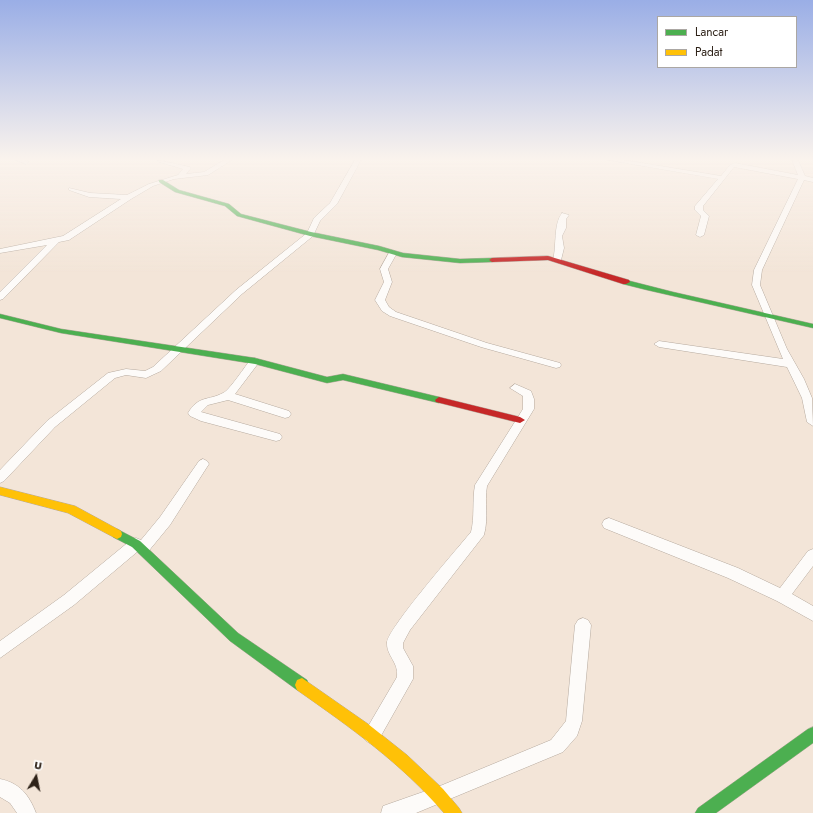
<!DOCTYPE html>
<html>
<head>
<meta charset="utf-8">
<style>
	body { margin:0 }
	#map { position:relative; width:813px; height:813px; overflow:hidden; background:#f3e5d8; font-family:Jost,sans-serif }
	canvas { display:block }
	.legend { position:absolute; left:657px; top:16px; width:140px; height:52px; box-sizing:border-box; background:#fff; border:1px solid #aba7a3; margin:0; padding:5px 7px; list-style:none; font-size:12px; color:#2e2218 }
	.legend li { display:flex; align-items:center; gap:8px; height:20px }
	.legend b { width:20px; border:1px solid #aba7a3 }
	.north { position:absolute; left:16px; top:757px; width:40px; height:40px; -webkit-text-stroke:3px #fff; paint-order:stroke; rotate:10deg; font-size:11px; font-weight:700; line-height:16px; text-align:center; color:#2e2218 }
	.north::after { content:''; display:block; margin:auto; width:14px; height:18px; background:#2e2218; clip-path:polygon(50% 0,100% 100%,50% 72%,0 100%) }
</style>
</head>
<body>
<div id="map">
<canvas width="813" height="813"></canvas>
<ul class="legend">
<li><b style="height:5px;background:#4caf50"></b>Lancar</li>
<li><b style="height:5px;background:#ffc107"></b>Padat</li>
</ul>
<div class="north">U</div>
</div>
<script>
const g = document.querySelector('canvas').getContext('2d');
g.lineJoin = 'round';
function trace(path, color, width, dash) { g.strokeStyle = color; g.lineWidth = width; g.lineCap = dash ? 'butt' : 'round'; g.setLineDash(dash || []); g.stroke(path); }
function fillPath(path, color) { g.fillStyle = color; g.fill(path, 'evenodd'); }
const street = new Path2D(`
	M16,160H27L29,162L26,164Z
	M158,160L190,167L191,168L186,174L204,172L224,160H232L208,175L174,179L153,186L131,199L69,240L59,242L3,299L0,300V292L47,245L0,253V249L63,236L121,199L89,197L69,190V188L90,193L127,195L149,184L178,175L183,169L159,162Z
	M355,160H361L337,204L320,221L313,236L242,294L161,371L146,378L126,375L115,378L55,427L4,481L0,483V470L47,421L108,373L126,369L145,371L153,367L236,290L307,233L314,218L330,203Z
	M608,160H624L721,176L730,165L735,163L798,175L792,160H798L805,176L813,178V182L804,180L762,270L760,285L787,349L804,379L812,398L813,426L807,422L802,398L787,367L659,347L654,344L659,341L783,359L752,285L754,270L798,179L734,167L703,206V210L709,216L704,235L700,237L696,235L701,216L695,210V206L718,179Z
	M562,213L569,215L566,219V228L562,236L564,248L561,260L557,262L553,260C557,245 553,225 562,213Z
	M390,251H393L397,253L388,269L392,282L385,300L389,307L396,312L487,343L560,363L561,365L560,367L556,368L481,347L390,316L382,311L375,300L384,282L380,269Z
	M255,358L260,361L235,394L289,411L291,414L289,417L285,418L228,400L208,405L201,412L280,434L282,437L280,440L276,441L201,421L190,416L188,413C199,395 208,401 223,393C229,391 246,365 251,359Z
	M515,384L531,391L534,399V409L487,486C484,504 489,516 484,535L410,630L403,643V648L413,666V679L378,741L372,744L366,741L363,735L397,677C399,662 386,656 387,642C389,627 457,549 471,532C475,517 472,501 475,485L523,409V396L510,388Z
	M203,459L207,461L209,464L207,467L170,525L147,553L142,555L137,552L74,605L0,658V641L64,595L131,540L136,538L141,540L160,517L199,461Z
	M609,518L738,568L780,588L808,551L813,549V566L792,594L813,606V621L777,601L728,578L604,528L602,524L604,520Z
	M583,618L588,620L591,625L582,721L577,736L563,752L416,813H381L383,806L440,786L551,740L566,721L575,625L578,620Z
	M0,779C20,783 29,795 36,813H17L10,803L0,797Z`);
const fast = new Path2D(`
	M159,180H163L179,190L229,204L241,214L311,232L379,246L403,253L460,259L492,258L495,260L492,262L460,263L402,257L378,250L310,236L237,216L225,206L175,192L159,182Z
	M623,280H626L673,292L813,324V328L647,290L623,284Z
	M0,314L61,329L255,358L327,377L343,374L439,397L443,400L439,403L343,380L327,383L255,364L61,333L0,318Z
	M117,529L140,541L238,633L307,680L309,685L307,690L302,692L297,690L230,641L132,547L113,537L112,534L113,531Z
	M813,727V743L716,813H695L698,808L808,729Z`);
const slow = new Path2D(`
	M0,487L75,506L121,531L122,534L121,537L117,539L68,513L0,495Z
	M302,678L368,724L407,755L443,789L459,808L462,813H444C402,764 350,727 297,690L295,685L297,680Z`);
const jam = new Path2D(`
	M548,256L629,280L630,282L626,284H623L548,260L492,262L489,260L492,258Z
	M439,397L520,417L525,420L520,423L436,402L435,400Z`);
trace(street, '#b5a99e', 1);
trace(fast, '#b5a99e', 1);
trace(slow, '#b5a99e', 1);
trace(jam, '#b5a99e', 1);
fillPath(street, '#fdfbf9');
fillPath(fast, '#4caf50');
fillPath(slow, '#ffc107');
fillPath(jam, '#c62828');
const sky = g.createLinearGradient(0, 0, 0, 274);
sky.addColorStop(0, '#9aaee6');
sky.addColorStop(0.58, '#faf3ed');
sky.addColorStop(1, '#faf3ed00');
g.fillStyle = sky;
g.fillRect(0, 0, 813, 274);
</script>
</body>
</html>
